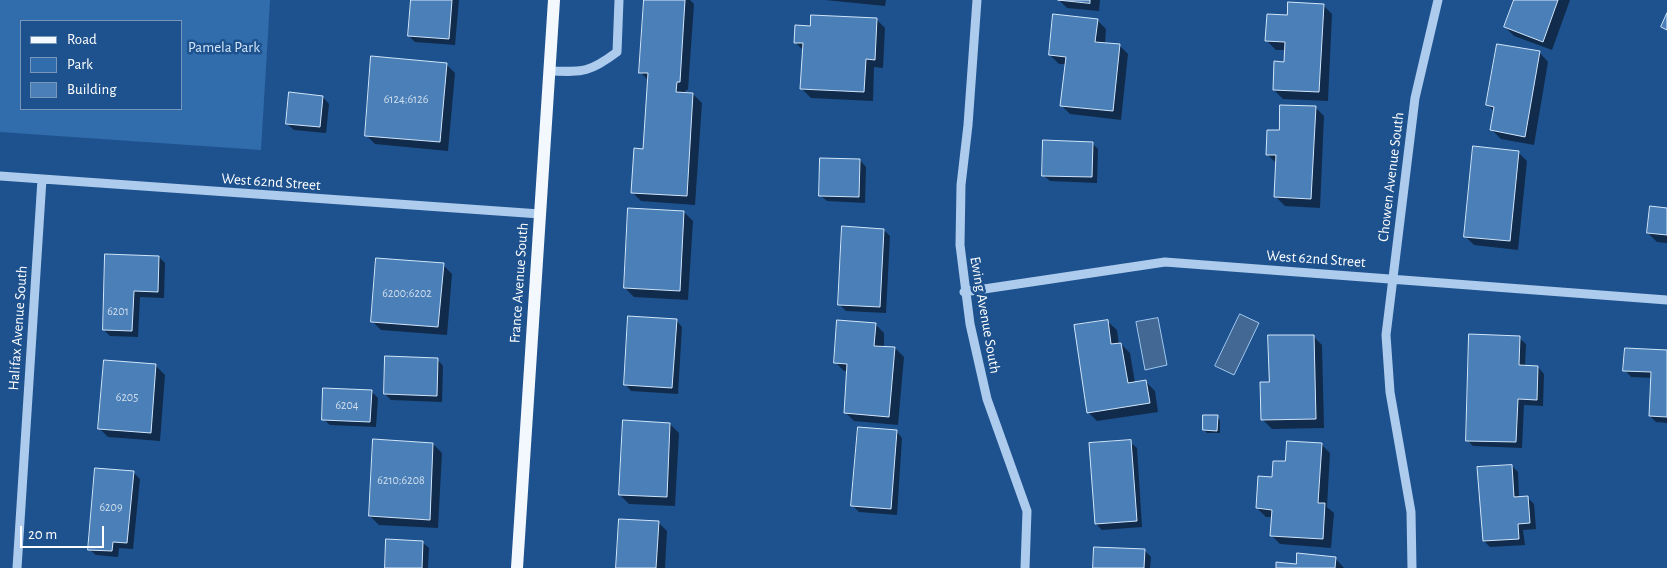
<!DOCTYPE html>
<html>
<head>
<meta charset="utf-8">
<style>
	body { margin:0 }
	#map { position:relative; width:1667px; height:568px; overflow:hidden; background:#1e528e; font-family:"Alegreya Sans",sans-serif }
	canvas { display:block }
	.legend { position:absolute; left:20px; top:20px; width:162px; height:90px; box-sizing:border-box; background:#1e528e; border:1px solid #7897bb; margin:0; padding:6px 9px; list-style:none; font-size:15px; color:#fff }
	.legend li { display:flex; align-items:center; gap:10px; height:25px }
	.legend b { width:25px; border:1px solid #7897bb }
	.scale { position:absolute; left:20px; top:526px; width:84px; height:22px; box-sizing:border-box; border:2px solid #fff; border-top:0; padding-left:6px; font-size:15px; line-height:18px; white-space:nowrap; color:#fff; -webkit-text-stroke:4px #1e528e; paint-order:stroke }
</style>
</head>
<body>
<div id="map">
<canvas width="1667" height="568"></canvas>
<ul class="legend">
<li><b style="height:6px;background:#f3f8ff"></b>Road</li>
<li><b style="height:14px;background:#316dac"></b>Park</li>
<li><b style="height:14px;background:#4a7fb8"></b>Building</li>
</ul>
<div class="scale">20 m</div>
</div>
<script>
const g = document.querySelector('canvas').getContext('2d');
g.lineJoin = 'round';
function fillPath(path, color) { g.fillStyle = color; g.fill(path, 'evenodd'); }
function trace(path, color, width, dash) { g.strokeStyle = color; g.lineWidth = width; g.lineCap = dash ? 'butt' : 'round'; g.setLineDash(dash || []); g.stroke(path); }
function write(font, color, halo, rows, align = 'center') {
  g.font = font + ' "Alegreya Sans",sans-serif'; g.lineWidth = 5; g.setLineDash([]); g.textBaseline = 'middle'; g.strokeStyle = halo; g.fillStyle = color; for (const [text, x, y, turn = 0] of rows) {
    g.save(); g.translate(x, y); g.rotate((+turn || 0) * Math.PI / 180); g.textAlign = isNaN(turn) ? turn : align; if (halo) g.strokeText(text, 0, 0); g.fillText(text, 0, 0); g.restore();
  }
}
fillPath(new Path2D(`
	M0,0H270L261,150L0,132ZM21,21H181V109H21Z`), '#316dac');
const water = new Path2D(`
	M1240,314L1259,323L1234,375L1215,366Z
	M1158,318L1167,365L1145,370L1136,322Z`);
fillPath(water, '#426893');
trace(water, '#a0c7ef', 1);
fillPath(new Path2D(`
	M412,0H459L455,45L415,42L409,36Z
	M645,0H690L694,4L688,90H686L685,93L693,94L702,103L695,205L641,201L632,192L645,150L649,81L640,72Z
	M825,0H886L885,6Z
	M1059,0H1100L1099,11L1067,8Z
	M1515,0H1570L1552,50L1514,36L1505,27Z
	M1323,5L1332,14L1328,101L1283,99L1274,90L1285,63L1286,50H1276L1267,41L1288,16Z
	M876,19L885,28L883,68L874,67L873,101L811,98L802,89L804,51L795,42L811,28Z
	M1097,20L1106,29L1105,44L1119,45L1128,54L1121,120L1070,114L1061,105L1066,64H1059L1050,55Z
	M1539,52L1548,62L1534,145L1501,139L1492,130L1495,112L1488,105Z
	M446,64L455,73L448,151L375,144L366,135Z
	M323,97L329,104L326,133L294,130L287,124Z
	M1315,107L1324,116L1320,208L1285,206L1276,197V163L1267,154L1280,132Z
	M1092,143L1098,149L1097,183L1050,181L1043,175Z
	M1518,152L1527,161L1518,250L1474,245L1465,236Z
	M860,160L866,167L865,203L827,201L820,195Z
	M1667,209V243L1657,242L1648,233Z
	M684,212L693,221L688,300L634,297L625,288Z
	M884,230L890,236L886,313L846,311L839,304Z
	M159,257L165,263L164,298L140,297L138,337L110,336L104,330Z
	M443,265L452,274L447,335L381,330L372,321Z
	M676,320L682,327L678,394L631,391L625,384Z
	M1107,321L1117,330L1119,345L1121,344L1130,353L1135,383L1146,382L1155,391L1158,412L1097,421L1088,412Z
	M875,324L884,333V347L895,348L904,357L898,425L854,421L845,412L848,371H844L835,362Z
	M1313,336L1322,345L1324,428L1272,429L1263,420L1270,383Z
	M1519,338L1526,344L1525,367H1538L1544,374L1543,406L1524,405L1522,448L1473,446L1467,440Z
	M1667,352V423L1656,422L1650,416L1652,378L1631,377L1625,370Z
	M437,359L443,366L442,402L391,400L385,394Z
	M156,366L165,375L160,441L108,437L99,428Z
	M371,391L378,398L376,427L330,425L323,419Z
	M1217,417L1220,420V433H1207L1204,430Z
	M670,424L679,433L675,506L629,504L620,495Z
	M896,431L902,438L897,515L859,512L852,505Z
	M1130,442L1137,448L1142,527L1102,530L1096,524Z
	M433,444L442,453L438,528L379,525L370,516Z
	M1321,444L1330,453L1327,507L1334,513L1331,548L1280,544L1271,535L1272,517H1266L1257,508L1286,462Z
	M1512,466L1518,472L1519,498L1527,497L1534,504L1536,529L1523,530L1525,545L1490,547L1484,541Z
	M133,472L140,479L133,549L119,548L118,557L96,555L89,549Z
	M658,522L667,531L665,568H618Z
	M422,542L429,548L428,568H386Z
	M1145,551L1151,557L1150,568H1094Z
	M1335,558L1344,568H1277L1297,565Z`), '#0007');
const building = new Path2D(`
	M411,0H452L449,39L408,36Z
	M644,0H685L680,82H677L676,92L693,93L687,196L631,193L634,148L643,149L648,73H639Z
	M1058,0H1090V3Z
	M1514,0H1558L1543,42L1504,27Z
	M1288,2L1324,4L1319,92L1273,90L1274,61L1284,62L1285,42L1265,41L1267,14L1287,15Z
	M1667,13V30L1661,27Z
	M1053,14L1098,19L1095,42L1120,44L1113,111L1060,106L1066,57L1049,55Z
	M811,15L877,18L875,60L866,59L864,92L800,89L803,43H794L795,25L810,26Z
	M1497,44L1540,51L1525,137L1490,130L1494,107L1486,105Z
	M371,56L447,63L440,142L365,136Z
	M289,92L323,96L320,127L286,124Z
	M1280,105L1316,106L1311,199L1274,197L1276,155H1266L1267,130H1279Z
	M1043,140L1093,142L1092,177L1042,176Z
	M1473,146L1519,151L1510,241L1464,237Z
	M820,158L860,159L859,197L819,196Z
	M1650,206L1667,208V235L1647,233Z
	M628,208L684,211L680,291L624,288Z
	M842,226L884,229L880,307L838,305Z
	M105,254L159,256L158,292L134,291L132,331L103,330Z
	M376,258L444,263L438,327L371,322Z
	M628,316L677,319L672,388L624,385Z
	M837,320L876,323L874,346L895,347L889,417L844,413L847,364L834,363Z
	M1108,320L1111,344L1121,343L1128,383L1146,380L1150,403L1087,413L1074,325Z
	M1469,334L1520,336L1519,365L1538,366L1537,400L1518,399L1516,442L1466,441Z
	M1268,335H1314L1316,419L1261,420L1260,382H1269Z
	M1625,348L1667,350V417L1649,416L1651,372L1623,371Z
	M385,356L438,358L437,396L384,394Z
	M104,360L156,364L151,433L98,429Z
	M323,388L372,390L370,422L322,420Z
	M1203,415H1218L1217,431L1203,430Z
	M623,420L670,423L667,497L619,495Z
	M858,427L897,430L891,509L851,506Z
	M373,439L433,443L430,520L369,516Z
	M1131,440L1137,521L1095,524L1089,443Z
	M1287,441L1322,443L1318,503H1325L1323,539L1270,536L1272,510L1256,508L1258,476L1272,477L1273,461H1285Z
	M1512,465L1514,497L1528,496L1530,523L1518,524L1519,539L1483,541L1477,467Z
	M95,468L134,471L127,543L113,542L112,551L88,550Z
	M619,519L659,521L656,568H616Z
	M386,539L423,541L422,568H385Z
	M1094,547L1145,549L1144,568H1093Z
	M1297,553L1336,557L1335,568H1276V562L1296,564Z`);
fillPath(building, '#4a7fb8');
trace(building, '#d2e5f9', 1);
trace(new Path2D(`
	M977,0L968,125L961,185L960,245L970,324L987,399L1027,511L1025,568
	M549,71C583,72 589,73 617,52L619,0
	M0,176L540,214
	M964,292L1165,262L1667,300
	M17,568L42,179
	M1412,568L1411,512L1390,392L1386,335L1415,98L1438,0`), '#adcbed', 9);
trace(new Path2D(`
	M517,568L554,0`), '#f3f8ff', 12);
write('12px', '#d2dfed', null, [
	["6124;6126",406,99],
	["6200;6202",407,293],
	["6201",118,311],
	["6205",127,397],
	["6204",347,405],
	["6210;6208",401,480],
	["6209",111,507]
]);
write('15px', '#d2e5f9', '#1e528e', [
	["Pamela Park",224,47]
]);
write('15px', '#fff', '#1e528e', [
	["Chowen Avenue South",1391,177,-83],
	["West 62nd Street",271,182,4],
	["West 62nd Street",1316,259,4],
	["France Avenue South",519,283,-86],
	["Ewing Avenue South",985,315,80],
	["Halifax Avenue South",18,328,-86]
]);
</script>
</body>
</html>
